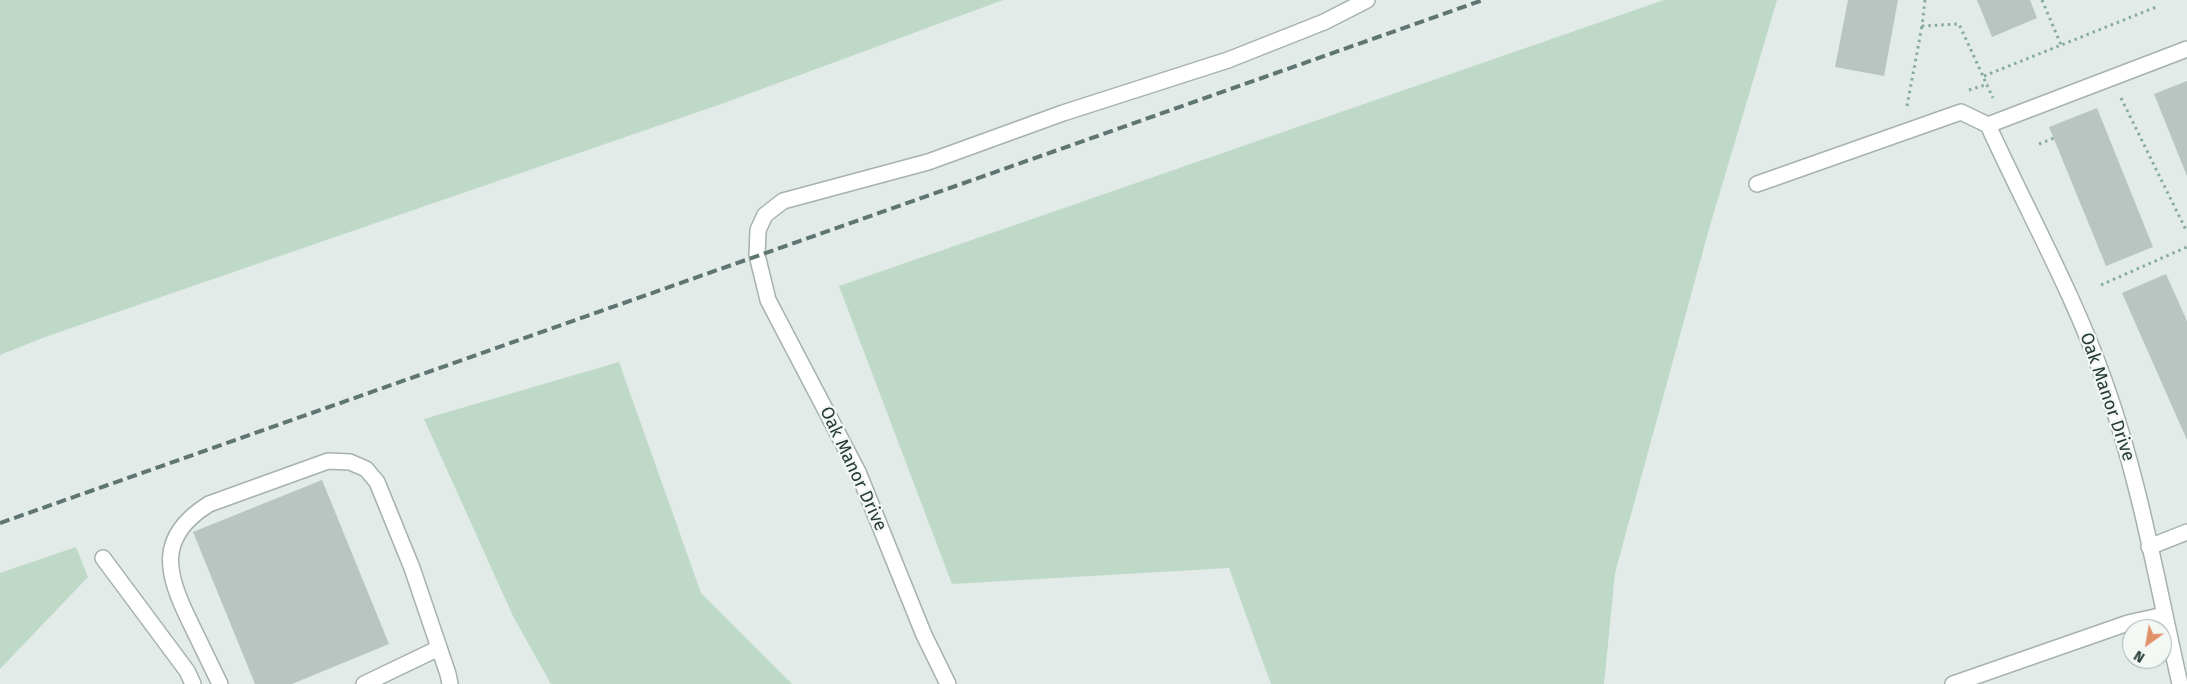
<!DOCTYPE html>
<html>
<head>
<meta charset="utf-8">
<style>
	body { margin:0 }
	#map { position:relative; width:2187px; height:684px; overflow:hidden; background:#e2ebe8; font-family:"Fira Sans",sans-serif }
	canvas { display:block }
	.north { position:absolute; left:2122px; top:619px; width:50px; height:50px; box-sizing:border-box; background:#f3f8f5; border:1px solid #a1aca9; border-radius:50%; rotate:212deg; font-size:14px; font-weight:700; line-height:20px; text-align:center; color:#253a36 }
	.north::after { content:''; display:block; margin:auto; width:18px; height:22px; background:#e1916a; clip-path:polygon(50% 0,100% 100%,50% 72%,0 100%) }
</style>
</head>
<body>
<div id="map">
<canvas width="2187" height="684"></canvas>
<div class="north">N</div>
</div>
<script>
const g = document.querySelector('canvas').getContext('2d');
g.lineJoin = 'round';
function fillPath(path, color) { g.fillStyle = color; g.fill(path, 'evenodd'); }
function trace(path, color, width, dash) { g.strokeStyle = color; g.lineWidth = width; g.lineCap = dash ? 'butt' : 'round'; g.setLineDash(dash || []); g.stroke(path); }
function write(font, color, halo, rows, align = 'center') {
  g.font = font + ' "Fira Sans",sans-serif'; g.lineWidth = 4.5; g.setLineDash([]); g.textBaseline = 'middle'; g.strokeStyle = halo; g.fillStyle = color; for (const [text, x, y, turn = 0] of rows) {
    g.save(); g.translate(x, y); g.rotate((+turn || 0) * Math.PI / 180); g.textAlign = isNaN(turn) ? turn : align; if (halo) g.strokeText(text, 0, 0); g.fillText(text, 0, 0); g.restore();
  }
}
fillPath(new Path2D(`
	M0,0H1003L724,103L45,337L0,355Z
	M1664,0H1777L1709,229L1615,573L1604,684H1271L1229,568L952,584L839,286Z
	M619,362L701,593L792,684H551L513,616L424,419Z
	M76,547L88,577L0,669V573Z`), '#bed9c7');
fillPath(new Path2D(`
	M1848,0H1898L1884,76L1835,67Z
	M1977,0H2030L2037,18L1992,37Z
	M2187,81V176L2154,94Z
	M2097,108L2153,247L2106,266L2049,127Z
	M2166,274L2187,321V440L2122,293Z
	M322,480L389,644L292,684H255L193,532Z`), '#b8c5c1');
const minor = new Path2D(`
	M1988,125C2027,211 2074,294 2105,383C2140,481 2157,583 2180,684
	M1757,184L1961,112L1988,125L2187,49
	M2149,547L2187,532
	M103,558L187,671L193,684
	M220,684C210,663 200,643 190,622C166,573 156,537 209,504L328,461L350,462L366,469L377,482L412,568L448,674L450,684
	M364,684L439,648
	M948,684L924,635L858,472L768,300L757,255L758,230L765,215L783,201L928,162L1063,113L1228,60L1324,22L1367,0
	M1953,684L2128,623L2164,615`);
trace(minor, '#a6b2af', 18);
trace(new Path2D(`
	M1925,0L1922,26L1959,24L1993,98
	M2042,0L2061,45
	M1984,76L2156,7
	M1969,90L1988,84
	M2121,98L2187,232
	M1907,106L1922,26
	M2039,144L2054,138
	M2101,285L2187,247`), '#87aaa2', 3, [2.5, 4]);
trace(minor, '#fff', 15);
trace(new Path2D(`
	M0,523L1483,0`), '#5f7571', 4, [10, 5]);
write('18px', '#253a36', '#f3f8f5', [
	["Oak Manor Drive",2107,397,71],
	["Oak Manor Drive",853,469,65]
]);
</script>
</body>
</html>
